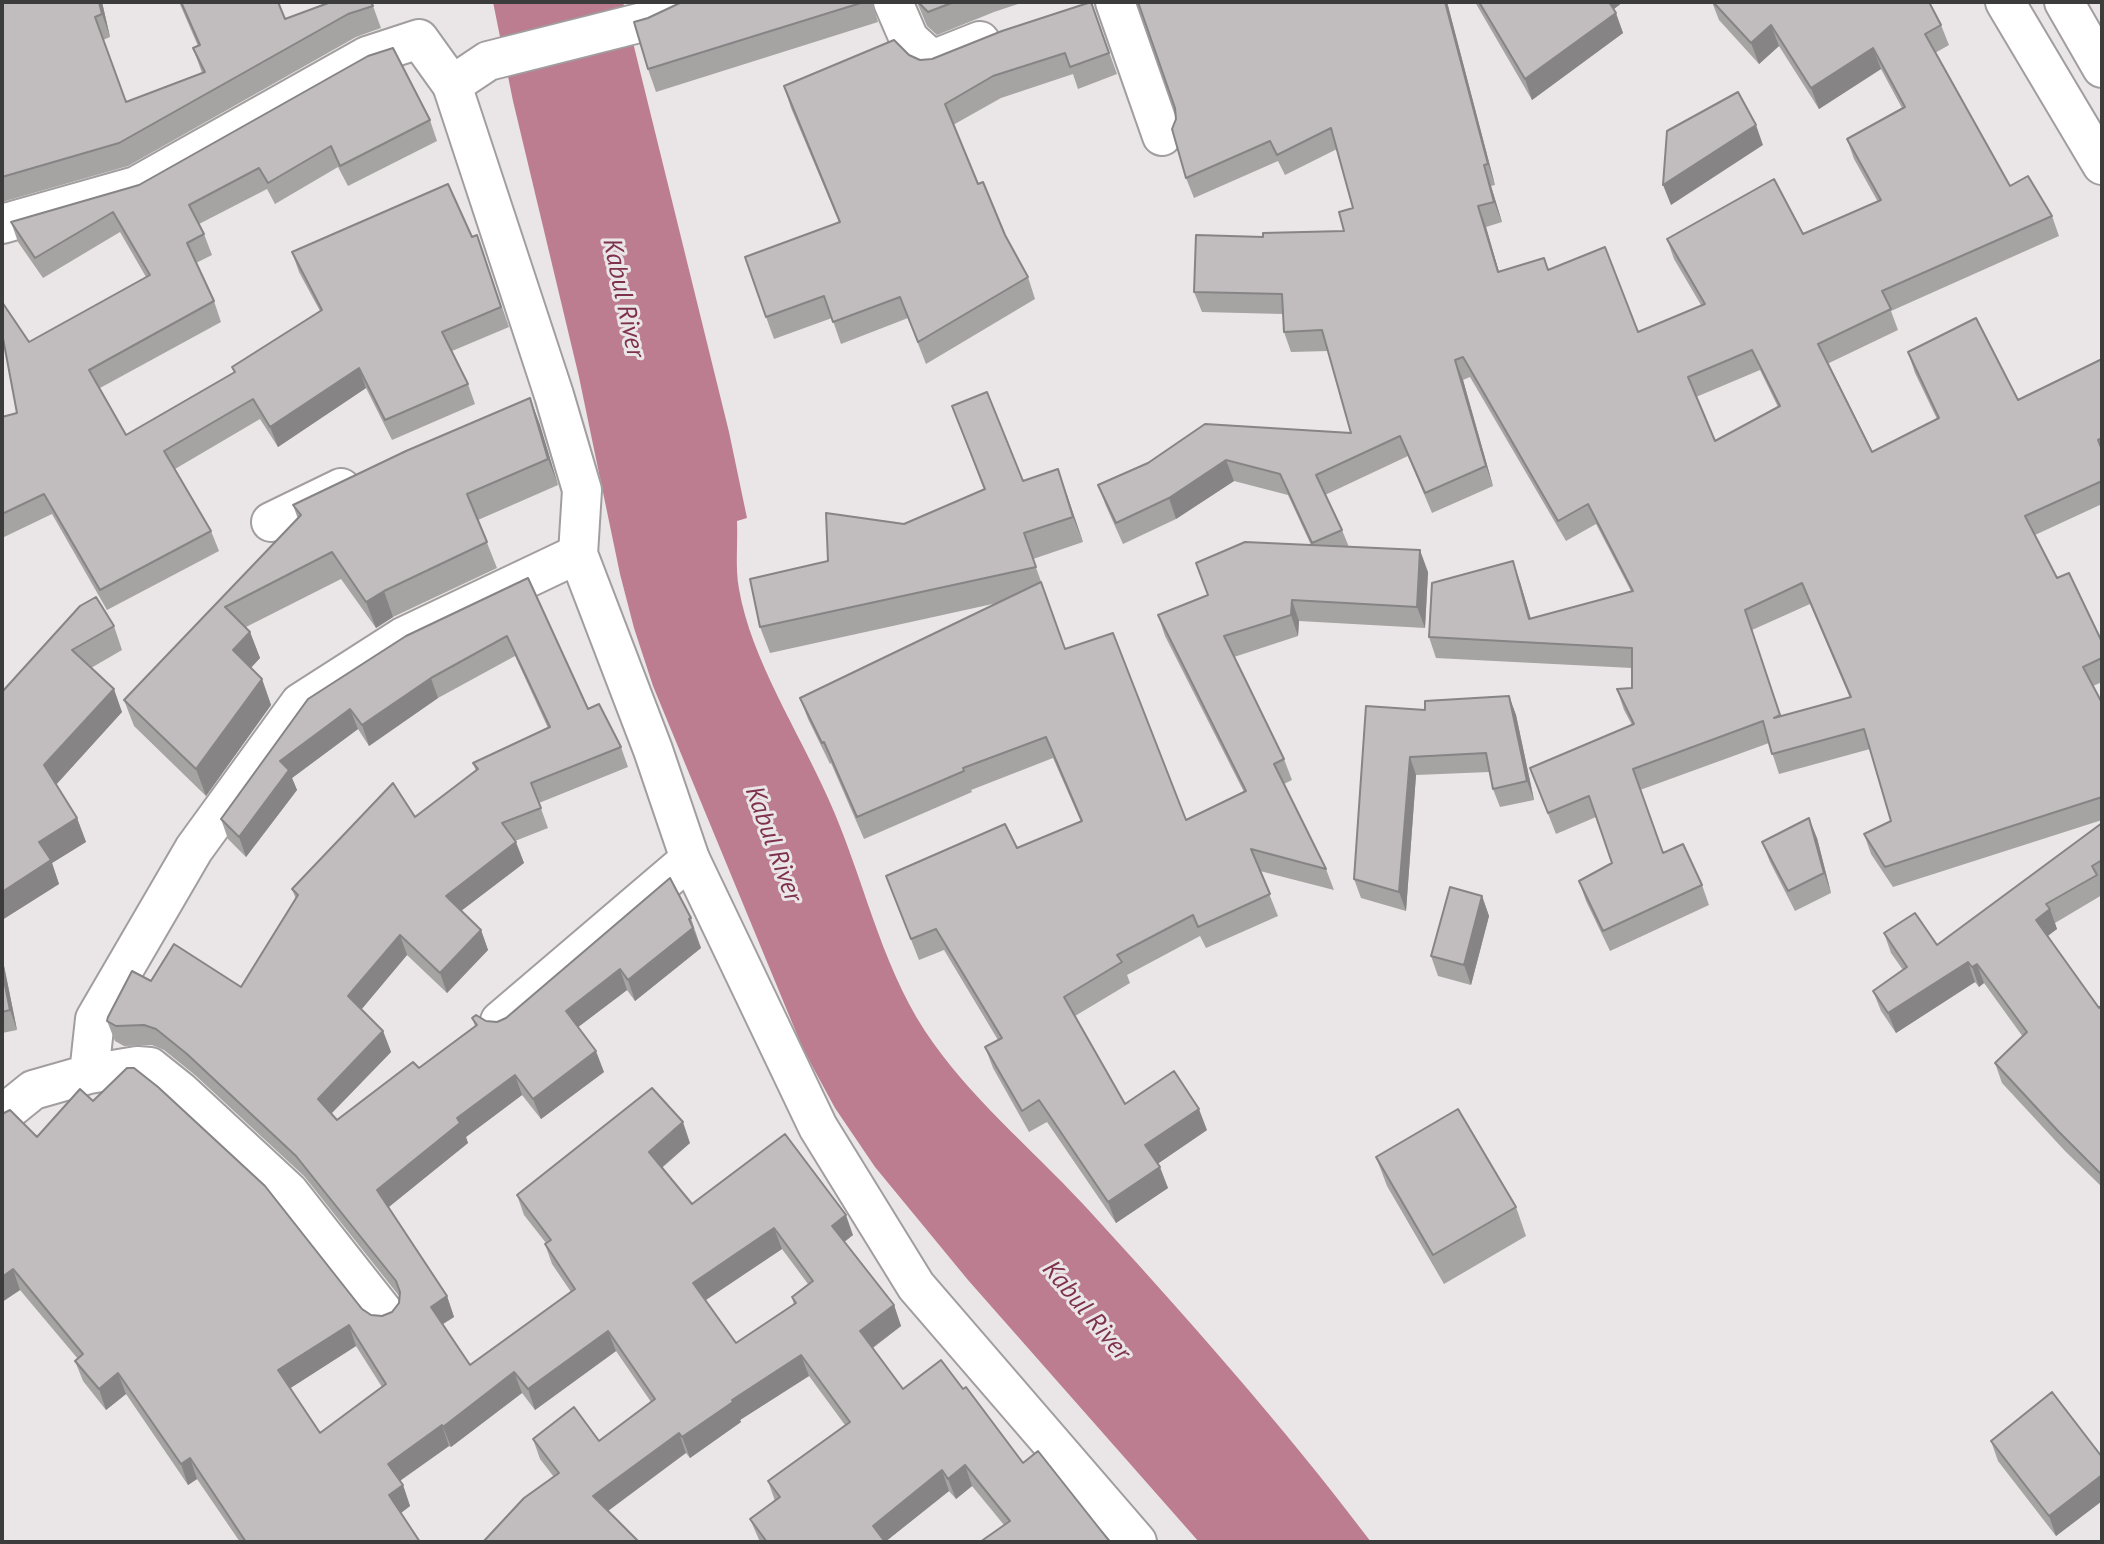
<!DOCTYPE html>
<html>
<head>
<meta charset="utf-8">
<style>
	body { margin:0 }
	#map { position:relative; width:2104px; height:1544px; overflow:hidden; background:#eae5e6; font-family:"PT Sans",sans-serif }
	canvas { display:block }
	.frame { position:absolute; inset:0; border:4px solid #3d3c3c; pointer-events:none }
</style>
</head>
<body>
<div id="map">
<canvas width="2104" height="1544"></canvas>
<div class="frame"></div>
</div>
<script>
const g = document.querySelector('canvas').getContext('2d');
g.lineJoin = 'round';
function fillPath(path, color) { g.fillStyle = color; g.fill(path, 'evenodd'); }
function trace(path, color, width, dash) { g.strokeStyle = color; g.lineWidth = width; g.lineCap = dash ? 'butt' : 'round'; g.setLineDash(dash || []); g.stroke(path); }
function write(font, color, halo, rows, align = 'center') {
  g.font = font + ' "PT Sans",sans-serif'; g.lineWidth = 6; g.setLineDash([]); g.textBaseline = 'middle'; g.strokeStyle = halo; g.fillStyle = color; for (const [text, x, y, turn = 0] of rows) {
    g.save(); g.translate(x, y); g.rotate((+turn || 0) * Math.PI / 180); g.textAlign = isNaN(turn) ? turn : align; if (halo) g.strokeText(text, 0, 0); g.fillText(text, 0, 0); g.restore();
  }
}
fillPath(new Path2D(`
	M493,2H623L729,432L747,518L737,521C738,543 735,567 739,589C751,659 799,732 828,798C863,875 879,960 925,1031C968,1096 1030,1147 1083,1204C1183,1313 1282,1424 1371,1542H1199L968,1280L875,1167L835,1108L803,1049L653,686L634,628L620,574L579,377L513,101Z`), '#bb7d8f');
const street = new Path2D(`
	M893,2L909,39L932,60L980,41
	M1115,2L1162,136
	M2,224L136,186L367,56L419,39L452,85L488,61L647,21L686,2
	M271,522L341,488
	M500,1021L690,859
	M89,1074L95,1019L194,849L300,703L403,637L578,554
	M2,1115L33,1090L89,1074L137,1066L150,1067L180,1091L289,1192L386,1315`);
const secondary = new Path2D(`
	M2005,2L2102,165
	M2064,2L2102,68
	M452,85L554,395L582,490L578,554L653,750L690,859L818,1127L916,1286L1137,1542`);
trace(street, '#a29e9f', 42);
trace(secondary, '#a29e9f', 42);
trace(street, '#fff', 38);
trace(secondary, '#fff', 38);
fillPath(new Path2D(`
	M2,2H102L110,37L103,40L126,102L202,73L193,48L198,46L179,2H278L285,19L373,6L381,28L356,37L128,166L2,202Z
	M707,2H872L878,22L656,92L648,69V18Z
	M917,2H1024L994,12L937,35L927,26Z
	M1091,2L1117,74L1078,89L1073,74L1001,98L953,125L978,184L1028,277L1035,299L926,364L908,318L841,344L832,318L774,339L766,317L839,222L791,108L784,86L909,55L920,60L932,59Z
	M1138,2H1447L1495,185L1491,186L1502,222L1486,227L1499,272L1548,270L1638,332L1701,305L1674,259L1667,239L1803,234L1878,202L1854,159L1847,139L1902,108L1881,69L1819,109L1779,46L1759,64L1719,20L1712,2H1929L1941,25L1949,45L1935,53L2010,186L2052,216L2059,236L1891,311L1898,330L1827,364L1872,452L1937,419L1915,373L1908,352L2018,400L2102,359V504L2035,535L2057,578L2102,642V682L2093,686L2102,703V820L1893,887L1871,854L1864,834L1891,821L1870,749L1779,774L1769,743L1640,790L1663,853L1702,885L1709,905L1610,951L1586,901L1579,881L1612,863L1596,817L1556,834L1530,768L1632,725L1624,710L1617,689L1632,688V668L1436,658L1429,637L1520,582L1531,619L1631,591L1596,524L1566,541L1470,377L1463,380L1493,486L1432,513L1408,456L1325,495L1342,530L1349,547L1428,572L1425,628L1299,621L1298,636L1234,657L1284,759L1292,780L1284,784L1326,869L1334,890L1260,871L1278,916L1206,948L1200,936L1127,975L1130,983L1075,1016L1125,1104L1207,1130L1157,1164L1168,1188L1116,1223L1047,1122L1029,1132L993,1068L985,1047L998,1040L944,950L919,960L886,876L1017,848L1081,822L1053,758L971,790L972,792L864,839L831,763L830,764L808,719L800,698L997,603L770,653L760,627L828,561L904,524L984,490L952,406L1023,481L1067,495L1083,542L1033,559L1065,649L1186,820L1244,792L1165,636L1158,615L1208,595L1311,545L1288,495L1234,481L1176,519L1123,544L1106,506L1098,485L1351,433L1328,351L1291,352L1284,332L1283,314L1202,312L1194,292L1263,237L1344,231L1353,208L1337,149L1285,175L1278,161L1194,198L1186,178L1175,108ZM1760,370L1778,407L1715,441L1696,397ZM1810,604L1850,698L1781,716L1752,630Z
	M1475,2H1623L1614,9L1623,33L1532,100Z
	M430,120L437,141L348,186L338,167L275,204L267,189L199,224L204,234L212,255L196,263L214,301L221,322L100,388L126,435L234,372L232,367L320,311L299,272L292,252L472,237L477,235L509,327L452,351L468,384L475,404L392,440L366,388L278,447L260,419L175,469L211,531L219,551L107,610L52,514L2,538V417L17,413L29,342L146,277L120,232L43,278L18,242L11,222Z
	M530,398L540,425L558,485L478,520L497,568L393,617L376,628L341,579L246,627L250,632L260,658L251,668L262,679L271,705L206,796L134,726L124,700L298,519L293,505Z
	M528,578L588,709L621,747L628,767L539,803L548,828L515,841L524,863L461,911L481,930L488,950L447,993L407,955L361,1010L383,1031L391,1052L331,1114L337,1120L419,1068L475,1026L472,1018L486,1021L497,1022L691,918L701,948L635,1001L627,990L578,1027L604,1072L541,1119L522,1095L466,1137L468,1143L388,1207L447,1296L454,1317L443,1324L470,1365L571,1292L552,1264L545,1244L546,1243L524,1215L517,1195L690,1143L662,1168L692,1204L853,1235L844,1242L894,1305L901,1326L873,1348L903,1389H963L1023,1463L1110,1542L1004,1525L972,1486L956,1499L949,1491L885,1542H760L750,1519L775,1501L768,1481L845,1425L809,1376L740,1420L741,1422L690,1458L686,1453L554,1477L540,1459L533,1439L599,1441L651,1402L616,1351L535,1410L522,1393L451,1447L449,1446L400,1481L403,1485L410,1506L401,1513L420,1542H240L197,1479L188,1485L126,1394L106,1410L83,1381L75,1361L78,1359L20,1290L2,1302V1114L37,1137L93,1101L371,1315L382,1316L392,1312L399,1303L400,1297L304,1176L195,1075L164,1050L152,1045L124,1046L115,1041L107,1021L151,981L241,987L296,899L292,889L415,817L476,771L473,763L548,728L515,656L438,698L369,746L358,729L292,778L297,790L246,857L228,839L221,819L308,699ZM782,1249L808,1284L792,1297L794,1305L736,1343L705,1300ZM356,1346L382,1387L320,1433L290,1388Z
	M114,626L122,650L91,668L122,712L56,785L77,818L86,842L52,863L59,884L2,920V692Z
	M1509,696L1516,715L1534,800L1500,807L1493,789L1489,772L1416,775L1406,911L1361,898L1354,879L1425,710Z
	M2102,823V884L2101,885L2102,889V895L2055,923L2057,929L2048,936L2099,1008L2102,1005V1187L2065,1151L2002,1083L1995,1063L2023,1037L1984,983L1979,987L1975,982L1896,1033L1881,1011L1873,991L1903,970L1891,953L1884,933L1937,945Z
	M1817,838L1831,893L1795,911L1770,862L1762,842Z
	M1482,896L1489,916L1471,985L1438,976L1431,956Z
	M2,956L17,1030L2,1033Z
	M1376,1157L1516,1207L1526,1236L1444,1284L1387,1186Z
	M1991,1441L2102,1457V1501L2056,1536L1998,1461Z`), '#a6a3a3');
fillPath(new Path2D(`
	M99,2H102L110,37L102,14Z
	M1445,2H1447L1495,185L1488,164Z
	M1606,2H1623L1610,12Z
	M1616,13L1623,33L1532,100L1525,79Z
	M1771,25L1779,46L1759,64L1751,43Z
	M1873,48L1881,69L1819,109L1811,88Z
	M1756,125L1763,145L1671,205L1663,185Z
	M1484,165L1491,186L1502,222L1494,202Z
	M1478,206L1486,227L1505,293L1498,272Z
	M1455,360L1463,380L1493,486L1486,466Z
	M359,368L366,388L278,447L270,427Z
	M530,398L540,425L558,485L548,459Z
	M1226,460L1234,481L1176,519L1169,498Z
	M1058,469L1067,495L1083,542L1073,517Z
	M1420,550L1428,572L1425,628L1417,607Z
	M1513,561L1520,582L1537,640L1529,619Z
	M384,591L393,617L376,628L366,602Z
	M1292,600L1299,621L1298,636L1291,615Z
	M250,632L260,658L242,677L233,650Z
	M431,678L438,698L369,746L362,725Z
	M262,679L271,705L206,796L196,769Z
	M114,689L122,712L52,789L44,765Z
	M1509,696L1516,715L1534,800L1527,781Z
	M350,709L358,729L292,778L297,790L246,857L239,837L280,761Z
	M1410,757L1416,775L1406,911L1399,892Z
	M77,818L86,842L52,863L59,884L2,920V892L39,842Z
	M1809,818L1817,838L1831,893L1824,873Z
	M516,842L524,863L453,917L446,896Z
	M1482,896L1489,916L1471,985L1464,965Z
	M2050,909L2057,929L2043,939L2036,920Z
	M693,928L701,948L635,1001L628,980Z
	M481,930L488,950L447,993L440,973Z
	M400,935L407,955L355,1017L348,996Z
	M2,956L17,1030L10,1010L2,970Z
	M1968,962L1975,982L1896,1033L1888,1013Z
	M1977,964L1984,983L1979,987L1972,967Z
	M620,969L627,990L573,1031L566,1011Z
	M383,1031L391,1052L326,1119L318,1099Z
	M596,1051L604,1072L541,1119L533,1099Z
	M515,1075L522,1095L466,1137L468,1143L384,1211L377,1190L457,1118Z
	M1199,1109L1207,1130L1153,1167L1145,1145Z
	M683,1122L690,1143L656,1172L649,1152Z
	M1160,1167L1168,1188L1116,1223L1108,1202Z
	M846,1215L853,1235L839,1246L832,1226Z
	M774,1228L782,1249L700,1304L693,1283Z
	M13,1269L20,1290L2,1302V1277Z
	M447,1296L454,1317L438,1327L431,1307Z
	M894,1305L901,1326L868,1351L860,1331Z
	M349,1325L356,1346L286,1391L278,1370Z
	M608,1331L616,1351L535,1410L528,1389Z
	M801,1355L809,1376L740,1420L741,1422L690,1458L682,1437L732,1400Z
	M514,1372L522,1393L451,1447L443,1427Z
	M118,1373L126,1394L106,1410L99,1389Z
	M442,1425L449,1446L395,1484L388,1464Z
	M679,1433L686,1453L600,1517L593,1496Z
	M190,1458L197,1479L188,1485L181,1464Z
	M965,1465L972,1486L956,1499L948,1479Z
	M942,1470L949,1491L885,1542L873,1526Z
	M2102,1475V1501L2056,1536L2049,1516Z
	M403,1485L410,1506L397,1516L389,1495Z`), '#878485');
const building = new Path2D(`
	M2,2H99L102,14L95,17L126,102L205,72L193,48L200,45L181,2H278L285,19L331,2H371L373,6L348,14L119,143L2,177Z
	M682,2H703L704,3L707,2H864L648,69L634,22L648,18Z
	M918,2H954L928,12Z
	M1091,2L1109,53L1070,67L1065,53L993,76L945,104L978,184L983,182L1005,235L1028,277L918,342L900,297L833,322L824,296L766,317L745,257L840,222L784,86L894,40L909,55L920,60L932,59L1002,31Z
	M1138,2H1445L1488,164L1484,165L1494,202L1478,206L1498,272L1544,258L1548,270L1605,247L1638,332L1705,304L1667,239L1774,179L1803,234L1881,200L1847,139L1905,107L1873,48L1811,88L1771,25L1751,43L1713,2H1929L1941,25L1925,34L2010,186L2028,176L2052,216L1882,291L1891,309L1818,344L1872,452L1939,418L1908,352L1976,318L2018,400L2102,359V438L2098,440L2102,450V481L2025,516L2057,578L2069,573L2102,642V658L2083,667L2102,703V797L1885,867L1864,834L1891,821L1864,729L1772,754L1763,721L1633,769L1663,853L1683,844L1702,885L1603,931L1579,881L1612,863L1589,796L1548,813L1530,768L1634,724L1617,689L1632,688V648L1429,637L1432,583L1513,561L1529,619L1633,591L1588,504L1558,521L1463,357L1455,360L1486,466L1425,493L1400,436L1316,475L1342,530L1312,543L1280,474L1226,460L1169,498L1116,523L1098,485L1148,463L1205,424L1351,433L1322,330L1284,332L1282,294L1194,292L1196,235L1263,237V233L1344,231L1339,212L1353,208L1331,128L1277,155L1270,141L1186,178L1172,129L1176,119L1175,108ZM1752,350L1780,406L1715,441L1688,377ZM1802,583L1851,697L1774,718L1780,715L1745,610Z
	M1479,2H1609L1616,13L1525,79Z
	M393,48L430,120L340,166L331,146L268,183L259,168L189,205L204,234L187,243L214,301L89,370L126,435L235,372L232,367L322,310L292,252L448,184L472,237L477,235L501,307L442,332L468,384L385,420L359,368L270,427L253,399L164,451L211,531L100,590L44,494L2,514V417L17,413L2,333V302L29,342L150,275L113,212L35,258L11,222L139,185L368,56Z
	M1738,92L1756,125L1663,185L1667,131Z
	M987,392L1023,481L1058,469L1073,517L1024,533L1036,567L760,627L750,579L828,561L826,513L904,524L985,489L952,406Z
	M530,398L548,459L467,494L487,542L384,591L366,602L332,552L225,607L250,632L233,650L262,679L196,769L124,700L301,515L293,505L406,451Z
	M1245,542L1420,550L1417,607L1292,600L1291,615L1224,636L1284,759L1274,764L1326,869L1251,849L1270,894L1198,927L1193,915L1117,955L1122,962L1064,997L1125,1104L1174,1071L1199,1109L1145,1145L1160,1167L1108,1202L1039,1100L1022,1111L985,1047L1002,1038L936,929L911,939L886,876L1005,824L1017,848L1082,821L1046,737L963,768L964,771L857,817L824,742L822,743L800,698L1041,582L1065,649L1113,633L1186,820L1246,791L1158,615L1208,595L1196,563Z
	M528,578L588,709L599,704L621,747L531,783L541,808L502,823L516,842L446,896L481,930L440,973L400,935L348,996L383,1031L318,1099L337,1120L413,1062L419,1068L477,1025L472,1018L476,1015L486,1021L497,1022L506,1018L670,878L691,918L689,919L693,928L628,980L620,969L566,1011L596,1051L533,1099L515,1075L457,1118L460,1123L377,1190L447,1296L431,1307L470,1365L575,1289L545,1244L551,1240L517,1195L652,1088L683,1122L649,1152L692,1204L785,1134L846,1215L832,1226L894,1305L860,1331L903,1389L941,1360L963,1389L966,1387L1023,1463L1038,1451L1110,1542H980L1010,1521L965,1465L948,1479L942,1470L873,1526L885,1542H767L750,1519L780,1497L768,1481L850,1422L801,1355L732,1400L733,1402L682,1437L679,1433L593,1496L639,1542H483L524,1498L559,1473L533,1439L574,1407L599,1441L655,1399L608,1331L528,1389L514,1372L443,1427L442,1425L388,1464L403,1485L389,1495L420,1542H246L190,1458L181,1464L118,1373L99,1389L75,1361L83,1354L13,1269L2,1277V1114L10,1110L37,1137L80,1089L93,1101L127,1068H134L158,1087L265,1186L362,1309L371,1315L382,1316L392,1312L399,1303L400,1292L396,1281L296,1156L187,1054L156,1029L144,1025L116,1026L107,1021L108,1017L132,971L151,981L174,944L241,987L298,895L292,889L393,783L415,817L478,769L473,763L550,727L507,636L431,678L362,725L350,709L280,761L289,770L239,837L221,819L308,699L406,636ZM774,1228L813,1281L792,1297L796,1303L736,1343L693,1283ZM349,1325L386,1384L320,1433L278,1370Z
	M96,597L114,626L72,650L114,689L44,765L77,818L39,842L51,860L2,892V692L80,606Z
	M1509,696L1527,781L1493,789L1486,753L1410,757L1399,892L1354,879L1366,706L1425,710V701Z
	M1809,818L1824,873L1788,891L1762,842Z
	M2102,823V860L2092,866L2097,875L2046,904L2050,909L2036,920L2099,1008L2102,1005V1175L2058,1131L1995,1063L2027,1032L1977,964L1972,967L1968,962L1888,1013L1873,991L1907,967L1884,933L1915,913L1937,945Z
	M1450,887L1482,896L1464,965L1431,956Z
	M2,970L10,1010L2,1012Z
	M1458,1109L1516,1207L1433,1255L1376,1157Z
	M2052,1392L2102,1457V1475L2049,1516L1991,1441Z`);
fillPath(building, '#c1bdbe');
trace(building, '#878485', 2);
write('italic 26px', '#7e314c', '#eae5e6', [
	["Kabul River",623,298,78],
	["Kabul River",773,844,70],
	["Kabul River",1086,1311,50]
]);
</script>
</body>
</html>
